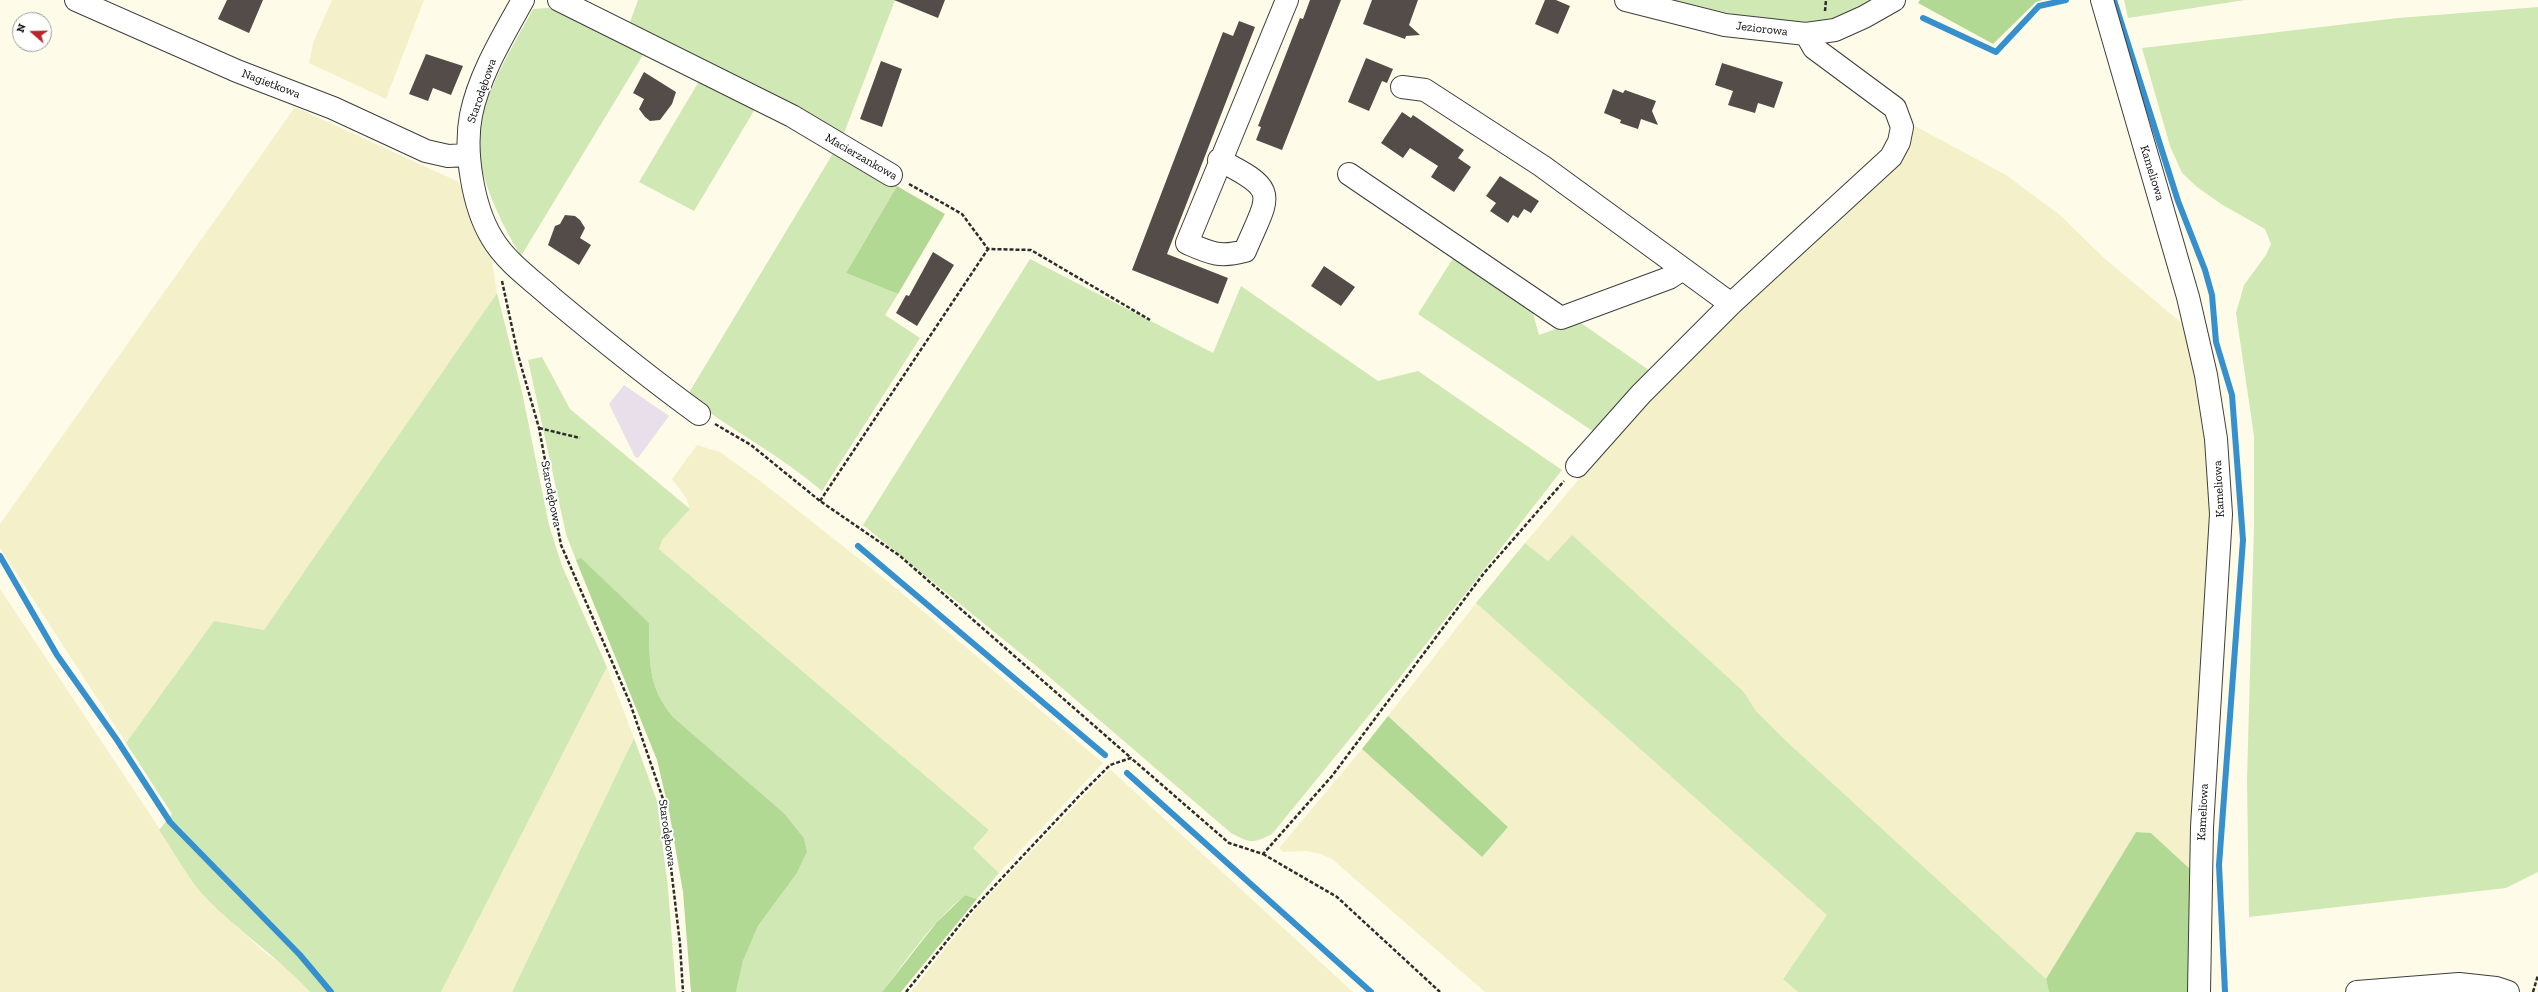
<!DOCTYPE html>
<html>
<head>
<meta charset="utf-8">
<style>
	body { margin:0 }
	#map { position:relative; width:2538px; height:992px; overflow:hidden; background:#fffbe9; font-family:"Zilla Slab",serif }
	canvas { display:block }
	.north { position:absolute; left:12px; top:12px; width:40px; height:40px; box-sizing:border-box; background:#fff; border:1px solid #9d9d9d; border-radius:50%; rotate:290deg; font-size:11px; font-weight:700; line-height:16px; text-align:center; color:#0b0b0b }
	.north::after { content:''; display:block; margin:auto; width:14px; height:18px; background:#bb242a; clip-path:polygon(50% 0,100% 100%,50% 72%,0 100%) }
</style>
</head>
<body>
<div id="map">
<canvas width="2538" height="992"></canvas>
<div class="north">N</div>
</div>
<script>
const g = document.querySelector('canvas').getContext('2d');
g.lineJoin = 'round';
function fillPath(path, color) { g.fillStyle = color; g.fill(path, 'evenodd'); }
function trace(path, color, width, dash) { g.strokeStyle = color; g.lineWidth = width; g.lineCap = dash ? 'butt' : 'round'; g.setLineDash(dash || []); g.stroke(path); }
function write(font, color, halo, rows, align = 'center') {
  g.font = font + ' "Zilla Slab",serif'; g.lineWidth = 4; g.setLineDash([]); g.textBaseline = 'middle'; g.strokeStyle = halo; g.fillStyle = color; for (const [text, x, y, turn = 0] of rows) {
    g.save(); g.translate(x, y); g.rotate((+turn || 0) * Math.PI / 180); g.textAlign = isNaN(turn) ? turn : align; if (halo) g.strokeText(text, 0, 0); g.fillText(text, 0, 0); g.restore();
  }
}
fillPath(new Path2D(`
	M624,385L669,416L638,458L635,457L609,404Z`), '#e9dfea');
fillPath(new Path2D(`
	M332,0H424L386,99L309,63L313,43Z
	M295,107L459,182L477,227L491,255L497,293L264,631L214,621L126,743L0,548V524Z
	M1915,126L2006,175L2060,215L2104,258L2184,325L2204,414L2210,517L2190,869L2151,833L2136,832L2046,979L1784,739L1756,711L1743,691L1572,536L1548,561L1525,543L1623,427L1633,422L1634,413L1736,310L1829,230L1890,171L1908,146Z
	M697,445L720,452L763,483L886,580L1103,763L999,873L973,848L989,830L659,549L662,540L690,509L686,498L672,479Z
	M0,589L205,897L264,952L291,971L310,992H0Z
	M1476,603L1828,915L1783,978L1798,992H1485L1332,859L1321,854L1305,851L1283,852L1279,848L1362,749L1482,857L1508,827L1388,716Z
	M607,667L634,738L512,992H441Z
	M1110,769L1353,992H911L977,908Z`), '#f4f1ca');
fillPath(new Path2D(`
	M638,0H895L841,141L629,25Z
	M1672,0H1880C1866,6 1850,17 1835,19C1780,28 1725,12 1672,0Z
	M2124,0H2245L2128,18Z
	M2538,7V872L2506,888L2249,917L2247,780L2254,526V436L2236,313L2244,285L2266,255L2271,244L2265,229L2221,204L2197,187L2182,173L2170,146L2142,48L2398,18Z
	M548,8L565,13L646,50L521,256C501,224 471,164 480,125C489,84 513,46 533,9Z
	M701,78L758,104L694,211L639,182Z
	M835,150L897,186L846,273L898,294L885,315L920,338L822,491C780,455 731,430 687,396Z
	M1455,255L1531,306L1539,335L1578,321L1656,375L1597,434L1418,314Z
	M1030,259L1213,353L1241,286L1378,381L1418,371L1562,470L1401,676L1272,834C1253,844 1249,843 1231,833L1041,670L863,525Z
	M497,293L522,392L549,525L562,566L607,667L441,992H310C279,958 239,932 206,898C189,881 174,851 159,830L172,814L126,743L214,621L264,630Z
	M542,357L570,409L690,509L662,540L659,549L989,830L973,848L999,873L977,899L965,895C932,922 908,958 882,992H736L743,961L758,926L797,873L807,852L804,838L785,814L673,717C647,686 650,661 649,623L581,559L576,560L566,534L528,360Z
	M1572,535L1743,691L1756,711L1784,739L2046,979L2049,992H1798L1783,979L1827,915L1476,603L1525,543L1548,561Z
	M634,738L657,801L668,888L676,992H512Z`), '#cfe8b4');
fillPath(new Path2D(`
	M1920,0H2043L2036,2L1993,44L1918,3Z
	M897,186L945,214L898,294L846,273Z
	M581,558L649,623C650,661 647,686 673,717L785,814L804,838L807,852L797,873L758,926L743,961L736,992H691L683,892L669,811L657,760L576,560Z
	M1388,716L1508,827L1482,857L1362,749Z
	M2136,832L2151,833L2190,869V992H2049L2046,979Z
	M965,895L977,899L901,992H882L937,922Z`), '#b2d993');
trace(new Path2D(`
	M2114,0L2178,201L2205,270L2212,295L2216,342L2232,395L2243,540L2219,865L2225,992
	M1923,18L1996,52L2039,6L2066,0
	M858,546L1105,755
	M0,556L57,655L117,740L170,822L300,955L331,992
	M1127,773L1371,992`), '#3590cd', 6);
fillPath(new Path2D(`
	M227,0H263L249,33L218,19Z
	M894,0H945L938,18Z
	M1310,0H1341L1282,150L1256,140L1261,127L1258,126L1300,18L1303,19Z
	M1372,0H1418L1409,25L1420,35L1406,36L1405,39L1363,24Z
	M1545,0H1556L1570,6L1558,34L1535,24Z
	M1239,21L1255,27L1167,254L1228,278L1218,304L1132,270L1223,32L1233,36Z
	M426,54L463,66L451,95L433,88L428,101L409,94Z
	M1366,58L1393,69L1387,83L1382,81L1369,111L1348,102Z
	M881,61L902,69L882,127L860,119Z
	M1722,63L1783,82L1774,108L1758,103L1755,113L1728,105L1733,91L1715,85Z
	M644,72L676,92L672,104L660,120L650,121L645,117L639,109L644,99L633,93Z
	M1613,89L1623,93L1625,90L1656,101L1652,111L1658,125L1641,119L1638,129L1620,123L1621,120L1604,113Z
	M1402,112L1411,118L1413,115L1464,150L1458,158L1471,167L1454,192L1431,177L1438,166L1410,148L1403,158L1381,143Z
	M1500,176L1539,201L1531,213L1524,209L1518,218L1513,215L1508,223L1490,211L1496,203L1486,196Z
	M565,215L575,216L580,220L585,228L580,238L591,245L579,265L548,245L555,226L560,224Z
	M933,252L954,265L917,326L896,313L906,295L909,296Z
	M1324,266L1355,287L1341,306L1311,286Z`), '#544c48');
const minor = new Path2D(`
	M76,0L237,71L333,108L426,151L448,156L468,155
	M523,0C503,36 479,75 471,115C464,151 473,207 492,238C506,262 532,280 552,298C600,338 648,377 699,414
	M559,0L792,116L891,175
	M1626,0L1725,25L1806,34L1835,30L1864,17L1894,0
	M2102,0L2188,297L2206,375L2216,439L2221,514L2202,827L2199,992
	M1402,87L1425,90L1542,166L1731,304
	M1219,160C1281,191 1269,194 1245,251C1219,258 1210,253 1187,243L1287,0
	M1349,174L1561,318L1669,278L1683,269
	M1577,466L1641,394L1731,304L1891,157L1899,142L1902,127L1895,108L1814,48L1806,34
	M2357,992L2459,984L2496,988L2508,992`);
trace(minor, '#3e3e3e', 24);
trace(new Path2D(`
	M1825,11L1826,0
	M909,184L962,214L988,249L1031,250L1150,320
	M502,281L518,355L539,428L561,545L630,703L663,799L680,944L683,992
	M715,424L751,445L820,501L900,556L1130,757
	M539,428L580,438
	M820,501L988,249
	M1263,854L1337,897L1440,992
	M906,992L971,911L1080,795L1110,765L1131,758L1229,843L1263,854L1332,776L1484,573L1564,481
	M2533,992L2538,975`), '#2d2d2d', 2.5, [4, 2]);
trace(minor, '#fff', 22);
write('12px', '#0b0b0b', '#fff', [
	["Jeziorowa",1762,29,7],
	["Nagietkowa",271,84,21],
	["Starodębowa",482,91,-71],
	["Macierzankowa",861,157,30],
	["Kameliowa",2152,173,73],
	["Kameliowa",2219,489,-93],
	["Starodębowa",551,494,79],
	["Kameliowa",2203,812,-87],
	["Starodębowa",667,833,82]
]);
</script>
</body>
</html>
